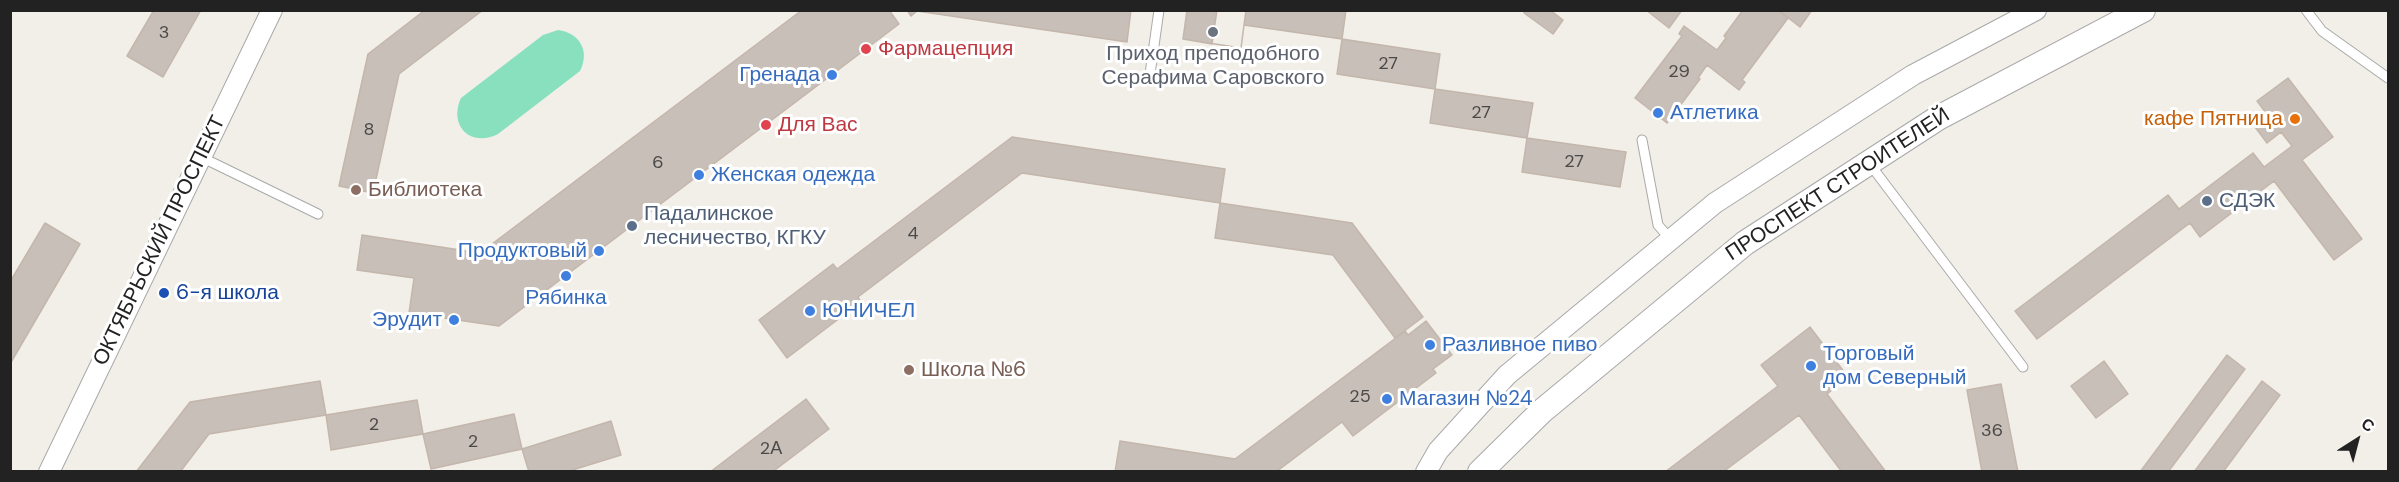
<!DOCTYPE html>
<html>
<head>
<meta charset="utf-8">
<style>
	body { margin:0 }
	#map { position:relative; width:2399px; height:482px; overflow:hidden; background:#f2efe9; font-family:"DM Sans",sans-serif }
	canvas { display:block }
	.frame { position:absolute; inset:0; border:12px solid #222; pointer-events:none }
	.north { position:absolute; left:2327px; top:410px; width:60px; height:60px; -webkit-text-stroke:4px #fff; paint-order:stroke; rotate:36deg; font-size:16px; font-weight:700; line-height:24px; text-align:center; color:#222 }
	.north::after { content:''; display:block; margin:auto; width:21px; height:27px; background:#222; clip-path:polygon(50% 0,100% 100%,50% 72%,0 100%) }
</style>
</head>
<body>
<div id="map">
<canvas width="2399" height="482"></canvas>
<div class="frame"></div>
<div class="north">С</div>
</div>
<script>
const g = document.querySelector('canvas').getContext('2d');
g.lineJoin = 'round';
function fillPath(path, color) { g.fillStyle = color; g.fill(path, 'evenodd'); }
function trace(path, color, width, dash) { g.strokeStyle = color; g.lineWidth = width; g.lineCap = dash ? 'butt' : 'round'; g.setLineDash(dash || []); g.stroke(path); }
function write(font, color, halo, rows, align = 'center') {
  g.font = font + ' "DM Sans",sans-serif'; g.lineWidth = 6; g.setLineDash([]); g.textBaseline = 'middle'; g.strokeStyle = halo; g.fillStyle = color; for (const [text, x, y, turn = 0] of rows) {
    g.save(); g.translate(x, y); g.rotate((+turn || 0) * Math.PI / 180); g.textAlign = isNaN(turn) ? turn : align; if (halo) g.strokeText(text, 0, 0); g.fillText(text, 0, 0); g.restore();
  }
}
fillPath(new Path2D(`
	M558,30C580,33 590,51 580,71L498,134C471,148 448,126 461,98L543,35Z`), '#88e0be');
const building = new Path2D(`
	M154,10H201L163,77L127,56Z
	M425,10H483L399,74L373,193L339,186L368,54Z
	M802,10H889L899,24L499,326L409,313L414,278L357,270L362,235L480,253Z
	M907,10H1131L1127,42L917,11L911,16Z
	M1187,10H1246L1241,48L1183,39Z
	M1187,10H1217L1212,44L1183,39Z
	M1187,10H1246L1241,48L1183,39Z
	M1246,10H1346L1342,39L1244,25Z
	M1526,10H1550L1563,20L1553,34L1524,13Z
	M1646,10H1682L1669,28Z
	M1743,10H1778L1788,18L1742,80L1745,82L1739,90L1707,65L1698,78L1700,79L1667,123L1635,98L1682,36L1679,34L1684,26L1717,50L1726,38L1724,36Z
	M1778,10H1812L1800,27Z
	M1342,39L1440,54L1435,89L1337,74Z
	M2288,78L2333,137L2302,160L2362,239L2334,260L2274,181L2200,237L2190,223L2037,339L2015,311L2168,195L2179,209L2253,153L2264,167L2292,146L2281,132L2267,143L2255,127L2269,117L2257,101Z
	M1435,89L1533,103L1527,138L1430,123Z
	M1012,137L1225,169L1220,203L1022,173L858,297L861,302L787,358L759,320L833,264L837,269Z
	M1527,138L1626,152L1620,187L1522,172Z
	M1220,203L1352,223L1423,317L1395,338L1333,255L1215,238Z
	M45,223L80,244L10,364V282Z
	M1426,321L1452,355L1433,369L1436,373L1353,436L1342,422L1276,472H1115L1120,441L1235,459L1405,331L1408,335Z
	M1810,327L1848,377L1827,394L1886,472H1842L1799,415L1723,472H1665L1778,386L1761,365Z
	M2227,355L2245,369L2168,472H2140Z
	M2104,361L2128,394L2096,418L2071,386Z
	M320,381L326,415L209,434L180,472H136L190,402Z
	M2262,381L2280,395L2223,472H2194Z
	M2001,384L2018,472H1982L1967,390Z
	M806,399L829,429L775,470L776,472H710Z
	M417,400L423,434L331,450L326,415Z
	M514,414L522,449L431,469L423,434Z
	M611,421L621,455L566,472H529L522,449Z`);
fillPath(building, '#c7bfb8');
trace(building, '#c4b6ab', 1.5);
const service = new Path2D(`
	M2306,10L2322,31L2388,78
	M1149,81L1159,10
	M1642,140L1658,225L1671,240
	M201,157L318,214
	M1869,163L2023,367`);
const minor = new Path2D(`
	M49,472L272,10
	M1426,472L1438,451L1507,375L1715,203L1913,75L2036,10`);
const tertiary = new Path2D(`
	M1480,472L1542,411L1745,243L1938,118L2143,10`);
trace(service, '#a9a9a9', 11);
trace(minor, '#a9a9a9', 22);
trace(tertiary, '#a9a9a9', 26);
trace(service, '#fff', 9);
trace(minor, '#fff', 20);
trace(tertiary, '#fff', 24);
for (const [x, y, r, color] of [
	[1213,32,6,"#6b7280"],
	[866,49,6,"#e0444e"],
	[832,75,6,"#3f7fe0"],
	[1658,113,6,"#3f7fe0"],
	[2295,119,6,"#e8710a"],
	[766,125,6,"#e0444e"],
	[699,175,6,"#3f7fe0"],
	[356,190,6,"#8d6e63"],
	[2207,201,6,"#5c6f8a"],
	[632,226,6,"#5c6f8a"],
	[599,251,6,"#3f7fe0"],
	[566,276,6,"#3f7fe0"],
	[164,293,6,"#1a4fb4"],
	[810,311,6,"#3f7fe0"],
	[454,320,6,"#3f7fe0"],
	[1430,345,6,"#3f7fe0"],
	[1811,366,6,"#3f7fe0"],
	[909,370,6,"#8d6e63"],
	[1387,399,6,"#3f7fe0"]
]) { const dot = new Path2D(); dot.arc(x, y, r, 0, 2 * Math.PI); g.fillStyle = color; g.fill(dot); trace(dot, '#fff', 2); }
write('18px', '#4b4948', null, [
	["3",164,33],
	["27",1388,64],
	["29",1679,72],
	["27",1481,113],
	["8",369,130],
	["27",1574,162],
	["6",658,163],
	["4",913,234],
	["25",1360,397],
	["2",374,425],
	["36",1992,431],
	["2",473,442],
	["2А",771,449]
]);
write('21px', '#be3a42', '#fff', [
	["Фармацепция",878,49],
	["Для Вас",778,125]
], 'left');
write('21px', '#5b616d', '#fff', [
	["Приход преподобного",1213,54],
	["Серафима Саровского",1213,78]
]);
write('21px', '#366cbe', '#fff', [
	["Гренада",820,75,"right"],
	["Атлетика",1670,113],
	["Женская одежда",711,175],
	["Продуктовый",587,251,"right"],
	["Рябинка",566,298,"center"],
	["ЮНИЧЕЛ",822,311],
	["Эрудит",442,320,"right"],
	["Разливное пиво",1442,345],
	["Торговый",1823,354],
	["дом Северный",1823,378],
	["Магазин №24",1399,399]
], 'left');
write('21px', '#c56008', '#fff', [
	["кафе Пятница",2283,119]
], 'right');
write('21px', '#222', '#fff', [
	["ПРОСПЕКТ СТРОИТЕЛЕЙ",1838,185,-33],
	["ОКТЯБРЬСКИЙ ПРОСПЕКТ",160,241,-64]
]);
write('21px', '#785e54', '#fff', [
	["Библиотека",368,190],
	["Школа №6",921,370]
], 'left');
write('21px', '#4e5e75', '#fff', [
	["СДЭК",2219,201],
	["Падалинское",644,214],
	["лесничество, КГКУ",644,238]
], 'left');
write('21px', '#164399', '#fff', [
	["6-я школа",176,293]
], 'left');
</script>
</body>
</html>
